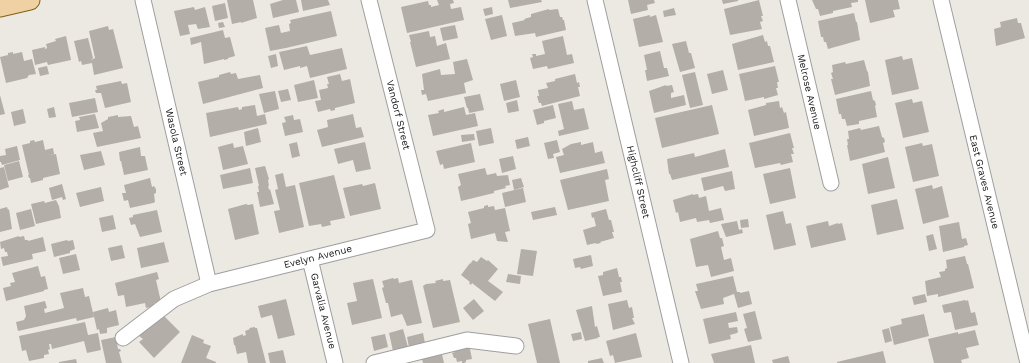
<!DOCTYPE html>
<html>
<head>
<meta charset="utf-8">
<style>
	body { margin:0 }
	canvas { display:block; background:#ebe9e2 }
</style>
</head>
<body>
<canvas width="1029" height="363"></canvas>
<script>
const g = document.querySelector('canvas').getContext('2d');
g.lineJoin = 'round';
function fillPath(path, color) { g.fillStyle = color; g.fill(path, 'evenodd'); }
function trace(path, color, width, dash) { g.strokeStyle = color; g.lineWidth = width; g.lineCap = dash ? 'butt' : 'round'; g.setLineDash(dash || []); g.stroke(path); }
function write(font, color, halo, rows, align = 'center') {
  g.font = font + ' "Work Sans",sans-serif'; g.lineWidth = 4; g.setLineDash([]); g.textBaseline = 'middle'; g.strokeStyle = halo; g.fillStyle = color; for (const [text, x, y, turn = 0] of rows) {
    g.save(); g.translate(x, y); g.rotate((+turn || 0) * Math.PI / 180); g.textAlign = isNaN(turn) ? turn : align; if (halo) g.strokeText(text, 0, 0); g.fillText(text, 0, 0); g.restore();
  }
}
fillPath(new Path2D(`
	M227,0H253L257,18L241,23V22L232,24Z
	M283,0H296L299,12L273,18L270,4Z
	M301,0H328L330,5L303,11Z
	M437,0H453L454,3L450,4L451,9L461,7L464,20L407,33L401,7L428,1L429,5H431V7L439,5Z
	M508,0H541L542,2L510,8Z
	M628,0H654L655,3L647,5L648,10L631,14Z
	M722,0H738V1L723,4Z
	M759,0L763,16H761L763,21L760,22L762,29L730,35L724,9Z
	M812,0H858V2L851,3L852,7L833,11V13L820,16L818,9H816Z
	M865,0H898L900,9L893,10L895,17L870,23Z
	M225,3L228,18L215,21L212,6Z
	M194,7L195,10L205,7L210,27L198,29L196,24L188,25L190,34L180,36L174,11Z
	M492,7L493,14L485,16L483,9Z
	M674,8L676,15L664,17L663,11Z
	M549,9V10L558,9L560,17H562L563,20H564L566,30L536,37L535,33L515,36L512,23L525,20L524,19L531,17V14Z
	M331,11L337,36L286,48L283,35L286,48L270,51L265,28L279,25L281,33L290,31L289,24L291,23L290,20Z
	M854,13L856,22H857L860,40L828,49L826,42H824L823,37H821L818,21Z
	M502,15L507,36L491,40L485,19Z
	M650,15V17L656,15L663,42L639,47L633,19Z
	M1017,18L1018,23H1021L1025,38L996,46L994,29L1001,27L1000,22Z
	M223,22L225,27L219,28L218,23Z
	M455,25L458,38L443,41L440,28Z
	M108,26L109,30L113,29L123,68L94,75L92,63L82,65L81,61L79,62L74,41L88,38L93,58L91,60L95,58L89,31Z
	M223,30L225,38L230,37L235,56L228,58V59L224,60V59L204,64L201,42L191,45L190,38Z
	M429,31L430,37L435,36L437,46L446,43L450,59L416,67L410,42H411L409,35Z
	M763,35L765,42L767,41L768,46H770L774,62L738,70L732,44Z
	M66,36L71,60L48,65L47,62L35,65L32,50L45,47V49L47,48L46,44L56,41L55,39Z
	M563,36L567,55L572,54L574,63L548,69L547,66L533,69L530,58L533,57L532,54H536V56L545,54L542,41Z
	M686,41L689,53H691L695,68L680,72L672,44Z
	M307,46L310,55L342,48L347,69L310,78L307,66L300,68V66L284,70L279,52Z
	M660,51L664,68H667L669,76L647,81L645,70H647L644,55Z
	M13,52V54L22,52L24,61L32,59L36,74L29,75L27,78L6,83L0,57L8,55V53Z
	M276,54L278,66L271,68L268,56Z
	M902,56L903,60L912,58L919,89L892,95L885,60Z
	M467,59L473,80L464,83L466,93L428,101L426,94L422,95L421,90H424L422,74L440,69L441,75L455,74L453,62Z
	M864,60L867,71L868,72L870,86L835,95L831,79H833L831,73L833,72L832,65L845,62L846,64Z
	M47,66L49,74L40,76L38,68Z
	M775,66L779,82H777L778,88H776L778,95L764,99V97L745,101L739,74Z
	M723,70L728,90L712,94L707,74Z
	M230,72L231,74L236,73L238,79L260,75L263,88L203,104L198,82L219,77V75Z
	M695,72L703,105L690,108L682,75Z
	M340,74L342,81L350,79L355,103L335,108V110L331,111L330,109L318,112L315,101L321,100L319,90L328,88L327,84H329L327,77Z
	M575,74L577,83L579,82L580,87H578L580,96L542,106L541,103H539L537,96H539L538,90L548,88L546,83L555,81V79Z
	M314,80L318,98L298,102L294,85Z
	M516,80L520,97L504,101L500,84Z
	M121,81L122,84L127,83L131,102L105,108L101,93H96L95,90H97L96,86Z
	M666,85V86L672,85L674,92L671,93V98L684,95L686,105L654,113L649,91Z
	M288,89L291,100L281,102L278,91Z
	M275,91L279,109L264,113L259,94Z
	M871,91L873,100L875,101L876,105L875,106L877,117L859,121V124L847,126L845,119H842L841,114H839L836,99Z
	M480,94L484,110L469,113L468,108H467L464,97Z
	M0,95L5,114L0,115Z
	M95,98L98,112L72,117L69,103Z
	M912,99L913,103L922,101L929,132L903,138L895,103Z
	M517,100L519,111L508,113L506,103Z
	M572,101L574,110L584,108L589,129L559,136L558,131L564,129L558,104Z
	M779,101L780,108L782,107L784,113L786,112L789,128L754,136L748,110L766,105V103Z
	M255,105L257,116L265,114L267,124L210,137L206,113L238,107L239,110L242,109V107Z
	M553,105L556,118L544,121V123L537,125L533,110Z
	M712,105L719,134L662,148L655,118Z
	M54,107L56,117L49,118L47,109Z
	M464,107L466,115L475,113L478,126L433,136L428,115L439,113L438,111L444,109V112Z
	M23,109L26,123L14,126L11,112Z
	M95,114L99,128L77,132L75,121L80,120L79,117Z
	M353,114L356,128L361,127L364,137L322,147L317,130L328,127L327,120Z
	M118,115V117L131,116L134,127L138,126L141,138L97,147L93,133L103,131L101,123L108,119V117Z
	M293,115L294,120L300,119L303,132L285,136L282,123L286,122L284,117Z
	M879,126L882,137L884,138L885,142L883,143L885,152L850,161L847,145H848L847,139H849L848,131L860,128L861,130Z
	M258,128L261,142L246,146L244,132Z
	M491,128L494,143L479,146L476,131Z
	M790,133L794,148H792L794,154H791L793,162L781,165L780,163L755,168L749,143Z
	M474,134L475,140L462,142L461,135Z
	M528,137L530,146L517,149L515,140Z
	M34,140L35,142L43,140L45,150L53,148L54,154L49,155L56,154L60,174L43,178V180L31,183L30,178H29L28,175H29L22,145L30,143V141Z
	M557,140L560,152L553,154L554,158L548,159L544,143Z
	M297,142L300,156L292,158L289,144Z
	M365,142L371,169L356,172L353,160L338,164L334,149Z
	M581,142V145L593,142L595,153L602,151L605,163L560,173L556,157L564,155L562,149L571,144Z
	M233,143L234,148L243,146L248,164L223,170L218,147Z
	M471,143L475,162L444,169L443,164L440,165L436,151Z
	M922,143L923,146L932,144L939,176L913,182L905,147Z
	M17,146L20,160L2,165L1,162H0V156L6,155L5,149Z
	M140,147L141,156H145L148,170L124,175L121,161H120L119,152Z
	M725,149L729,167L672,180L670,174H669L667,159L694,153L695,157Z
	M101,151L105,165L84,170L80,155Z
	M513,156L516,169L502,173L499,159Z
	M888,157L895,188L868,194L862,164Z
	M19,161L23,177L8,181L4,165Z
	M265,166L269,179L268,180L269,186H268L269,190L270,189L274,204L260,207L257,192H259L258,186H259L255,168Z
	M4,167L9,187L0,190V168Z
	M250,168L253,183L223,189L220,175Z
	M485,168L487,175L496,173L497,176L508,175L510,185L505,186L506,188L494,191V193L461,201L458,187L461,185L458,174Z
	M790,168L796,198L770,204L763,174Z
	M607,169L609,179L605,180L609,201L568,210L560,180Z
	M732,171L735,189L725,191L723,186L704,191L701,178Z
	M283,173L286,187L295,185L304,227L279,233L274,211L280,210L275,190L278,189L275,175Z
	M334,175L345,218L330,221L331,225L322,227L321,224L309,226L299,183Z
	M150,178L152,187L154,186L156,189V193L154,194L155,202L153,203L130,208L128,200L124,201L122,193H126L124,185Z
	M521,178L524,187L514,190L512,180Z
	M375,183L381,209L350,216L343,188L362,184L363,186Z
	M62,184L66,199L63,200L62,197L52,200L49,188Z
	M932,185L933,189L942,186L949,217L923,224L915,189Z
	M101,187L104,201L80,207L76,193Z
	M523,188L526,202L505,207L502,193Z
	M693,194V195L698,194L699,198L706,196L709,211L721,208L724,220L710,223L709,220L697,222L696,218L680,222L678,212L676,213L673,200Z
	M897,199L904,229L877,235L871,205Z
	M56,200L59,206L61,218L36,224L31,204L44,201L45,203Z
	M246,204L248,205L253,204L259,234L235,240L228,209Z
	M488,205V207L494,206L495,210L505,208L510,231L505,232L508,242L497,241L495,233L471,239L468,224L471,223L468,212L484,208V206Z
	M7,207L8,210L9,209L12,229L0,232V209Z
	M555,207L557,215L533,220L531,212Z
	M31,209L35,226L20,230L16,213Z
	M606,209L609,220H611L614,232H612L614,238L600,242L601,243L596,244V243L587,245L583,230L596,226L594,218L595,217L592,218L591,213Z
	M157,210L162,232L140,237L135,224L131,225L129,218L133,217V215Z
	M783,211L786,224L791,223L796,245L774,250L766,215Z
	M113,215L116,229L102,232L99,218Z
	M748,219L749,227L741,228L740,220Z
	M737,221L739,230L742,229L743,233L726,237L721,224Z
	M828,221L829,226L838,223V224L842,223L846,240L811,248L806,226Z
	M959,222L962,239L966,238L968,245L964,246V247L943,252L939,226Z
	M718,231L720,238H722L724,246L721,247L724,260L731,258L734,271L711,277L708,265L696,267L690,239Z
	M933,234L937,249L929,251L926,236Z
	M19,236V237L24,236L25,240H28V241L43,237L46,251L32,254L33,259L3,266L1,257L8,256L7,252H5L4,248L1,249L0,242Z
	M67,240L68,241L73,240L75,249L70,251V253L54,257L51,244Z
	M164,242L169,262L141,268L137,248Z
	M122,245L125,258L111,261L108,248Z
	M521,249L537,251L533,276L517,274Z
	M76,254L80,270L63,274L59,258Z
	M591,255L593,266L581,269L580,267L575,268L573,259Z
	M965,256L967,264H968L974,288L938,297V294L927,296L925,281L941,277L939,272L945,271V269L947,268L946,260Z
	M481,257L487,261L488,260L498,269L488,281L503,292L495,301L472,283L471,285L469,283L470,282L461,275L470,263V264L473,260L477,262Z
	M38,266L41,277L45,276L48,289L44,290V291L6,301L3,288L11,286L10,283L15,282L12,273Z
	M617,268L619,277H621L622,282H620L622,292L603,296L598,276L603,275V272Z
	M157,272L159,279L156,280L161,302L154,303V306L146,308L145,303L126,307L124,295L118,296L115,283Z
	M508,274L521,276L520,284L506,282Z
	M733,276L737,292H740V293L749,291L752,304L738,308L734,294L723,298L724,304L701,309L695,291H698L696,284Z
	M393,278L394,279L398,278L399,283L412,280L422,323L407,326L402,314L391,317L388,303H386L382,288L384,287L382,281Z
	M373,279L382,318L352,325L347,303L357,301L353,283Z
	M443,279V281L450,280L460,322L433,328L423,286L426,284L436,283L435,281Z
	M83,288L85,297L89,296L94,317L77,321L76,318L18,331L16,322L24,320L26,316L24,306L45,301L47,308L44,309L45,313L64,308L60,293Z
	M925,294L927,302L914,305L912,297Z
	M286,299L295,335L278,339L272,315L261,318L258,306Z
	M474,299L484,311L473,320L463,308Z
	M627,300L629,308L632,307L634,318H632L635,324L613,330L608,304Z
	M965,300L966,301L968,300L971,313L975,312L978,325L955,330L951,312L944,313L942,305Z
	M592,306L595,327L597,326L600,337H598V338L585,341L576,310Z
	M108,308L109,312L116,310L119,325L107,328V333L100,334L99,329L97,330L93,312Z
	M755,311L762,339L748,342L744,329L747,328L743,314Z
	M736,312L738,321L728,323L729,328L737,327L738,332L737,333L730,335L731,339L709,344L703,319Z
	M162,314L180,332L154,358L139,342L143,339L139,336Z
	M924,314L929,336L894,345L890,327L902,324L901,319Z
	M550,319L560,363H537L528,324Z
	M85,322L88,335L98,333L101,350L87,353L84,341L52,349L51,344H49L50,349L48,350L49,354L44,355V358L29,361L26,350L22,351L19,336Z
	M255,327V328H257L266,363H248L246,352L237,354L235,345H234L233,338L243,334V336L246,335L245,331L250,329L249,328Z
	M889,328L892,341L885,343L882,330Z
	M403,329L408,347L393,351L389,333Z
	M975,330L979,345L966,348L969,358L961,360L962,363H934L928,339L958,332V334Z
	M581,332L582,339L573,341L571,334Z
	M423,333L425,343L409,347L407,337Z
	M636,333L642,357L615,363L613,355L610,356L606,341Z
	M385,334L388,347L374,351L371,337Z
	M192,335L204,340L203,343L211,346L206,358L216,362V363H181Z
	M116,337L118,349H120L121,351L119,352L122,363H106L101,340Z
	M469,344L472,359L466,360V362L464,363H462V361L457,362L456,358H454L452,353L455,352L453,347Z
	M751,345L755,363H714L711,354Z
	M283,350L286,363H270L268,353Z
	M441,350L444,363H423L422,359L425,358L423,354Z
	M883,351L886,363H837V362Z
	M788,356L790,363H773L772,360Z
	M602,358L604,363H588V361Z
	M76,359L77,363H59V362Z`), '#b4aea8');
const minor = new Path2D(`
	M143,0L209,284
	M595,0L681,363
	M788,0L831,183
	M941,0L1028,363
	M310,259L335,363
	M123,338L174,299L209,284L427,230L369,0
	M374,363L467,340L516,346`);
const major = new Path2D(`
	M0,7L30,0`);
trace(minor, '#9f9f9f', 17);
trace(major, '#816011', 21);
trace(minor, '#fff', 15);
trace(major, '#f0d1a3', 19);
write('10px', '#1b1b1b', '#fff', [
	["Melrose Avenue",809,92,77],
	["Vandorf Street",398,115,76],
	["Wasola Street",176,142,77],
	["Highcliff Street",638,182,77],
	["East Graves Avenue",984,182,76],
	["Evelyn Avenue",318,257,-14],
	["Garvalia Avenue",323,311,76]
]);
</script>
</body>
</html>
